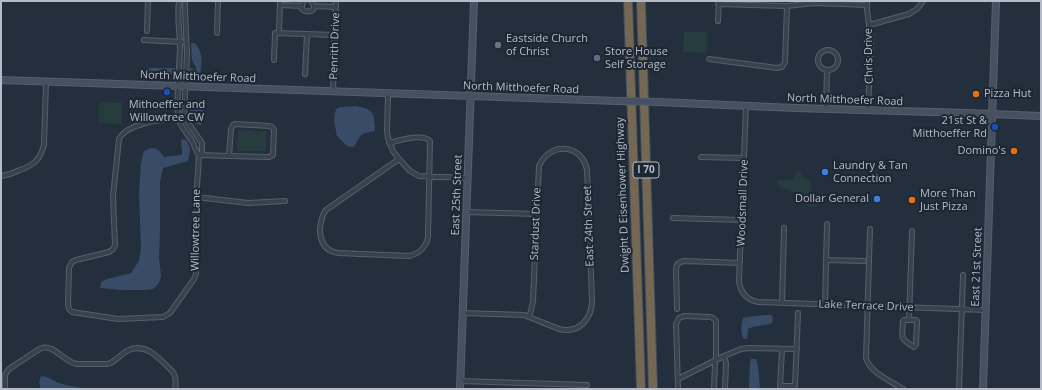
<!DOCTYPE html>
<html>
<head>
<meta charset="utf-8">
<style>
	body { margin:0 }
	#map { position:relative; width:1042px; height:390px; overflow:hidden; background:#242f3e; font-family:"Open Sans",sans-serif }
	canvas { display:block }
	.frame { position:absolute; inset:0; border:2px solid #b4bcc9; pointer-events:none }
</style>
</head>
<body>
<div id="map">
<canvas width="1042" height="390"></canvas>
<div class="frame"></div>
</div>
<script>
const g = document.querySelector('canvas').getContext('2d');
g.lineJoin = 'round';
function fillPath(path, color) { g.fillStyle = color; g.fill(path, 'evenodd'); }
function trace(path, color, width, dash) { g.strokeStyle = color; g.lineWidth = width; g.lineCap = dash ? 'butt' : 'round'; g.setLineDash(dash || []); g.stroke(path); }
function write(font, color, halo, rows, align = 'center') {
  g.font = font + ' "Open Sans",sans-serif'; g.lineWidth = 4; g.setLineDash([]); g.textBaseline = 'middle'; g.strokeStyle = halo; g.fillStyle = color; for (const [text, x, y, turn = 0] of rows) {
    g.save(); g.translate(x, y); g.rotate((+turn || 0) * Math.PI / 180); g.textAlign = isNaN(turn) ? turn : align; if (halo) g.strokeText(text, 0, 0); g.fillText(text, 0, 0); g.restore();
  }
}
fillPath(new Path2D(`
	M684,32H707V53L683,52Z
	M99,102L122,103V124L99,123Z
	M238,130L266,131V151H237Z
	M799,170C802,180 814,178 811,191L815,194L819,201L815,207H809L802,202V198L794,192L780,187L777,182L782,180L794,179L795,174Z`), '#263c3f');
fillPath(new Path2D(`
	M191,43H194C203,49 203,67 199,76L194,77L191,76L189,71L190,68H192L194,70L196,69V67C190,60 192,52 191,43Z
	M151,68H175L176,70L174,74C165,78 155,75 146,74L145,69Z
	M195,102C207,103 205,117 201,125L196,124L190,114L192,104Z
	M356,106C375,110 374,113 375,131C359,134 362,133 354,147L347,146L337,136L335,126L334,118L336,109L341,107Z
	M183,139L187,141L190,149L188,161L163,168L160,181V231L159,258L161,276L159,283L153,289L145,290H124L100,288L101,282L107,279L131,273L139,261L141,249L139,192L141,163L144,151C154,145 158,148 164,157L182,155V151L181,140Z
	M764,315H772L773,320L772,323C764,326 755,325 748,329L747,339H744C740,333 741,324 743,318L747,317Z
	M751,359H756L758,366L760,389H749L750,363Z
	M41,376C52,377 53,382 62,384C75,388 89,388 102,389H41L39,383Z`), '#394c67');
const street = new Path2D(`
	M179,1C177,15 179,28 180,42C180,67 176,92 178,117C180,127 187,133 192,141C195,146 195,151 199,155
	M304,1C293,15 323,15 311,1
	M867,1V9L871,42L868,111
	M718,4L787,6L814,3L867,5
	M280,5L302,6
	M314,6L336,7
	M718,21L719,1
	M869,25L909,14L917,9L923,1
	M147,31L148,1
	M217,33L218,1
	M279,33L280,1
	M144,40L182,42
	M818 60a10 10 0 1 1 20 0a10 10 0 1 1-20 0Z
	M709,59L777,68L782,67L785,62L787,6
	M274,60L275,33L335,35
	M305,74L307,34
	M333,92L336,1
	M388,94L387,131L388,138L393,151L399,159L410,171L419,176L467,178
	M746,106L739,282C741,293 747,300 758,302L985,310
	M826,109L827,70
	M184,117C168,119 127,122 119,139L113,196L115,245L113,249L109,252L76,260L72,262L69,268L68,304L69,309L72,312L118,319L163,317L170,313L194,279L196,274L197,224L196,197L198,173L199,155L202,153V143L184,117L187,53L185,10V1
	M235,124L269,126L272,127L274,130L273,155L269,157L229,156L231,129L233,125Z
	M389,143C399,140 423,133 430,141L428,237C426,247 419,254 409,256L338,253C325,251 320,242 320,229C321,222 321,216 326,210L399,159
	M199,155L229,156
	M701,157L744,158
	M1,176C8,175 14,173 20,170C34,165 40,160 44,145L46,82
	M196,197L248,203L285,201
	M466,212L537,214
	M673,218L742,220
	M870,229L866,358C870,373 891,381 903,389
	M826,260L864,261
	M782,303L784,228
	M825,304L827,224
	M677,309L676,269C676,264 679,262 684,261L740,263
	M463,313L524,315L559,329C579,334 592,319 592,300L587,170C582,143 549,142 539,166L533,301L531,311L529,316
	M904,320H916L917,321L916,345L914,347C899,338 902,338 903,321Z
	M909,320L912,231
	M782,349L780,386H795L798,313
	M724,356L726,363L725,389
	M678,379L724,356L741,349L749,348L797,349
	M460,381L587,385
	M5,389V375L9,369L41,348C54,344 64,362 77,364H108C117,361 122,352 131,349C146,345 156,355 166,365C168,367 172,370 174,374C176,378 176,384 175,389
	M678,389L676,324L679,318L684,316L711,317L714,319L716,321V357L715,363L714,389
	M959,389L963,275`);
const secondary = new Path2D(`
	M1,80L618,101
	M658,102L795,108L967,113L1041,116
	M460,389L474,1
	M983,389L996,1`);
const highway = new Path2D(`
	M628,1L641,389
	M641,1L653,389`);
trace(street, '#565f6c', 6);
trace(secondary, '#565f6c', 8);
trace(highway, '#434c59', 10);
trace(street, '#38414e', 4);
trace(secondary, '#465061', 6);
trace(highway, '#746855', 8);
const secondaryBridge = new Path2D(`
	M618,101L658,102`);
trace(secondaryBridge, '#565f6c', 8, []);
trace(secondaryBridge, '#465061', 6);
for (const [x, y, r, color] of [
	[498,45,4,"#6b7280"],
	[597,58,4,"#5c6f8a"],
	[167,92,4,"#1a4fb4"],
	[976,94,4,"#e8710a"],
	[995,127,4,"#1a4fb4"],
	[1014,151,4,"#e8710a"],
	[825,172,4,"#3f7fe0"],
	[877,199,4,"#3f7fe0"],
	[912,200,4,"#e8710a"]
]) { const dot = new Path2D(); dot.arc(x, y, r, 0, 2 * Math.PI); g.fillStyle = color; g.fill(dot); trace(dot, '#1d2633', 1.5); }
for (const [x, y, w] of [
	[646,170,26]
]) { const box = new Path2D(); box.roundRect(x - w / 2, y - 8, w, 16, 3); g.fillStyle = '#1d2633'; g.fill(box); trace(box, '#b4bcc9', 1); }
write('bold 10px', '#b4bcc9', null, [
	["I 70",646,170]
]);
write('11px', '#b4bcc9', '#1d2633', [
	["Eastside Church",506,39],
	["of Christ",506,52],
	["Store House",605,52],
	["Self Storage",605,65],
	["Pizza Hut",984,94],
	["Mithoeffer and",167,105,"center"],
	["Willowtree CW",167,118,"center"],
	["21st St &",987,121,"right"],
	["Mitthoeffer Rd",987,134,"right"],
	["Domino's",1006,151,"right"],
	["Laundry & Tan",833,166],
	["Connection",833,179],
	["More Than",920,194],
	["Just Pizza",920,207],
	["Dollar General",869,199,"right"]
], 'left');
write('11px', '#b4bcc9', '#1d2633', [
	["Penrith Drive",335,46,-88],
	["Chris Drive",869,56,-91],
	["North Mitthoefer Road",198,77,2],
	["North Mitthoefer Road",521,88,2],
	["North Mitthoefer Road",845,100,2],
	["East 25th Street",457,195,-88],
	["Dwight D Eisenhower Highway",623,195,-92],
	["Woodsmall Drive",743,203,-88],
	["Stardust Drive",536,224,-88],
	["East 24th Street",589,226,-92],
	["Willowtree Lane",196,230,-89],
	["East 21st Street",977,267,-88],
	["Lake Terrace Drive",866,306,2]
]);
</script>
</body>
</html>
